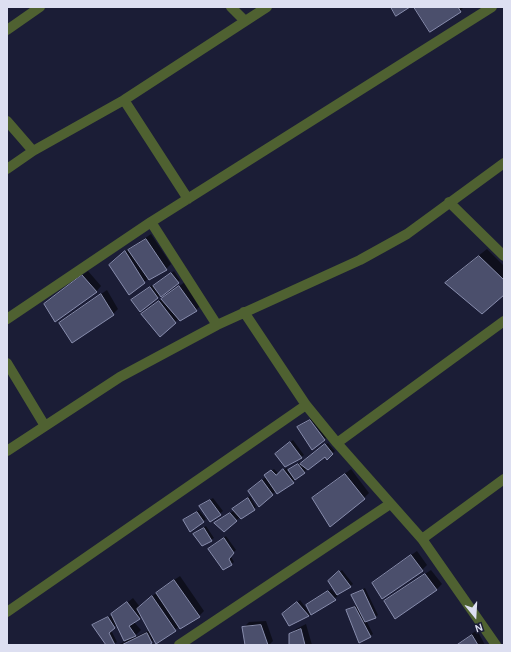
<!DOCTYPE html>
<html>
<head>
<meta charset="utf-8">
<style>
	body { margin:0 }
	#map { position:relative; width:511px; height:652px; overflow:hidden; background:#1b1d36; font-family:Karla,sans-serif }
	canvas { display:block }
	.frame { position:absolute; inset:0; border:8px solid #dddff1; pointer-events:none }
	.north { position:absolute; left:455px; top:596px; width:40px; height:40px; -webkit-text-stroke:3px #1b1d36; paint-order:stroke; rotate:162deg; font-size:11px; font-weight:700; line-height:16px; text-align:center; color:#dddff1 }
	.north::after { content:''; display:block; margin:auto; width:14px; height:18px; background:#dddff1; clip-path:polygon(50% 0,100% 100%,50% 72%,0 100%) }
</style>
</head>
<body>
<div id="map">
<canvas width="511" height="652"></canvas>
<div class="frame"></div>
<div class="north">N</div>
</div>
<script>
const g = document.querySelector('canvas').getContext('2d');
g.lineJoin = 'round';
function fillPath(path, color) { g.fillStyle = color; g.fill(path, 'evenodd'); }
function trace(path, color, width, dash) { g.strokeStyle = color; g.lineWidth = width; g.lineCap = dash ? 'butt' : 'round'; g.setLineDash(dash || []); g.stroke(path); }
fillPath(new Path2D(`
	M415,7H464L460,11Z
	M151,234L171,264L166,269L149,278L144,282L115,260L131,247V248Z
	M487,249L504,266V294L447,283L454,275Z
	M88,271L101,286L96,292L50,299Z
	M174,271L180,280L140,311L135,298L152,285L154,287Z
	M185,282L201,305L196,310L180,320L179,318L175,322L142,314L147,309Z
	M107,290L118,309L113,314L60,323L65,318Z
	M313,418L327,437L313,449L301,425Z
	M293,440L304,455L301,457L279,452Z
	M328,443L335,451L327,459L325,456L306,469L305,472L295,479L293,482L276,491L259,505L251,489L266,477L268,473L274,469L279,474L286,468L289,471L300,462L301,464Z
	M351,469L369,493L364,498H313Z
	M250,496L256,507L240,517L224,531L218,521L235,510L236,507Z
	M213,498L223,511L211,521L203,504Z
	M199,510L206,519L190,531L184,520Z
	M206,526L214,538L202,545L194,534Z
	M226,536L236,550L230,555L234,562L231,564L211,547Z
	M417,551L427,565L422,570L373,583L378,578Z
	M342,570L353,584L338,594L331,579Z
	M431,570L442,584L437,589L395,617L386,602L391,596Z
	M180,576L204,611L199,616L180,626L157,642L155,639L147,645H117L126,641L117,624L111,630L117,642L112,645H107L93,625L96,623L111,616L133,598L140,607L162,588ZM142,616L150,630L133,638L141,630L134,622Z
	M365,588L378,615L375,617L366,620L373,634L360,642L348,610L357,605L352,595Z
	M331,589L338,596L308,616L285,612L300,600L309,612V603Z
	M266,621L273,641L269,645H246L243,628L249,622Z
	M306,624L312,645H290V635L296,629Z
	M477,630L485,645H457L458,644Z`), '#0007');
const building = new Path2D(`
	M391,7H410L396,16Z
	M414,7H458L461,12L430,32Z
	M146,239L167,270L149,280L128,250Z
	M125,251L145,283L129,295L109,265Z
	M479,256L504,280V295L482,314L445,283Z
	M171,273L179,283L161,297L153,286Z
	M82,275L97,292L55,322L44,304Z
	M179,286L197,311L180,321L161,299Z
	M150,287L158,298L140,312L131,300Z
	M101,294L114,315L72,343L59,323Z
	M159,301L176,323L160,337L141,314Z
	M310,420L325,440L312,450L297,427Z
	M290,442L302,458L285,467L275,454Z
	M325,444L333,454L327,460L325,457L308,470L300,464Z
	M298,464L305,473L295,480L288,470Z
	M283,469L294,483L277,494L264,475L271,470L276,475Z
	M345,474L365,499L330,527L312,498Z
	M262,480L273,495L259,507L248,491Z
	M248,498L255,510L241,519L232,509Z
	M210,500L221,515L210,522L199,506Z
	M197,512L204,522L190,532L183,520Z
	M230,513L237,521L224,532L214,523Z
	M204,528L212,541L202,546L193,534Z
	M224,538L234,553L229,559L232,565L223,570L208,549Z
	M411,555L423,571L382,599L372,583Z
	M339,571L351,587L337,595L328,581Z
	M425,574L437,590L395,619L384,601Z
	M174,580L200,617L180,629L156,593Z
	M363,590L376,618L365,622L351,595Z
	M328,591L336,600L311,615L306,605Z
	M152,596L176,631L156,644L137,609Z
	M127,602L140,619L129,626L136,636L124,641L111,614Z
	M297,602L309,616L289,626L282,614Z
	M355,607L371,637L359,643L346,610Z
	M108,617L115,628L109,633L115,645H106L92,625Z
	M261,625L268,645H245L242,627Z
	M301,629L305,645H289V634Z
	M147,633L152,643L149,645H122Z
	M472,635L478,645H457Z`);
fillPath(building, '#4b4f6c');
trace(building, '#888dad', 1);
trace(new Path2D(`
	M231,7L245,21
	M7,30L40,7
	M124,100L188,199
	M7,121L33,151
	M7,169L33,151L124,100L267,7
	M449,202L504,256
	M151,222L217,325
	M244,312L306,405L337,443L422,539L496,645
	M7,319L151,222L492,7
	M7,363L45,426
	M337,443L504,321
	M7,451L120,377L217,325L360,260L407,234L504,163
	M422,539L504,479
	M7,612L306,405
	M179,645L390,504`), '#4f6131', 10);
</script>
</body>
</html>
